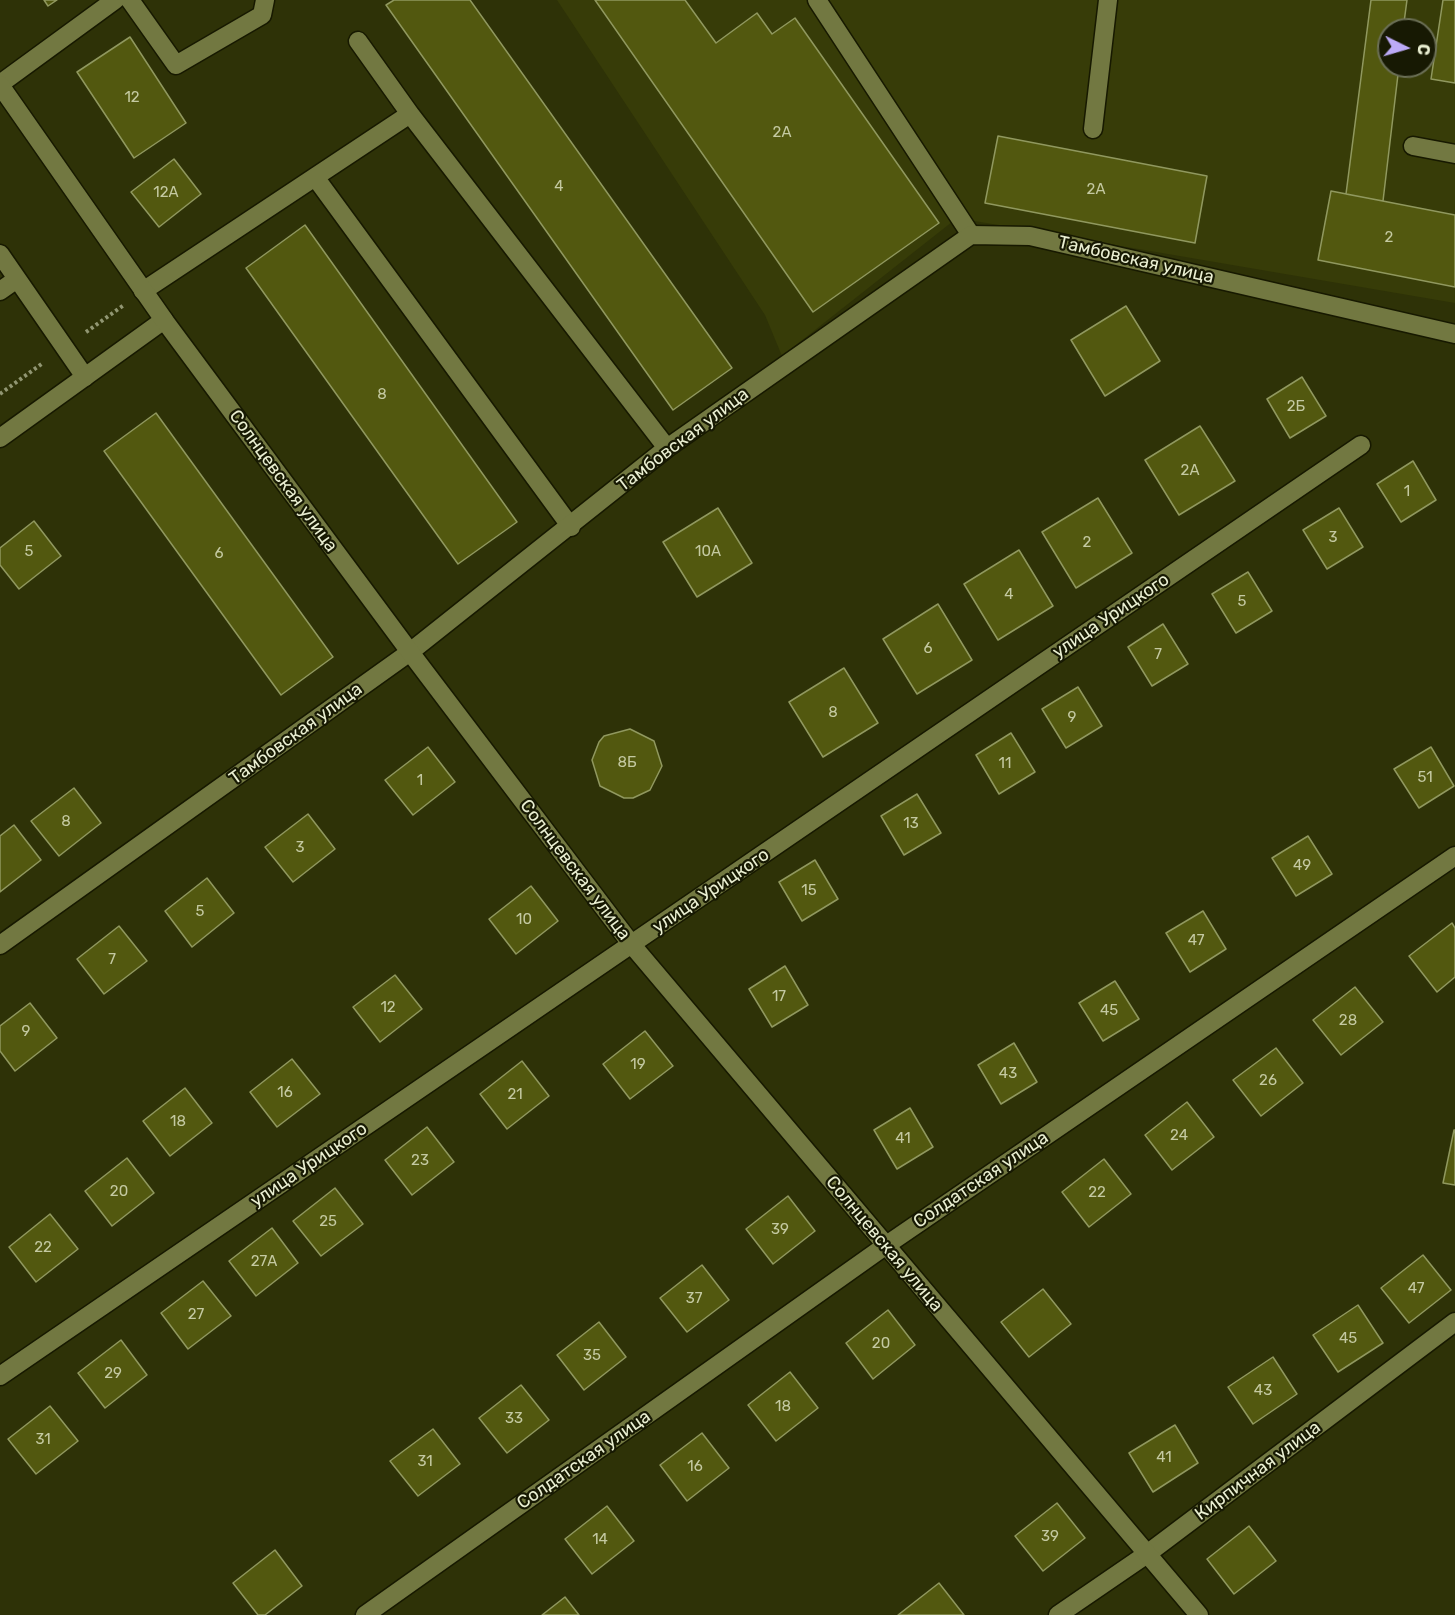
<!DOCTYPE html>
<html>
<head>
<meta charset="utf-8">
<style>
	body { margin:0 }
	#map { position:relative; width:1455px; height:1615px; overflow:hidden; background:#2e3207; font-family:Rubik,sans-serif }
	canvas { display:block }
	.north { position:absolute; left:1377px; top:18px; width:60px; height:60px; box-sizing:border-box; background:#171903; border:2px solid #6b6f56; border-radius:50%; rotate:95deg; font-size:16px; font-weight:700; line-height:24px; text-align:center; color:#eaefd2 }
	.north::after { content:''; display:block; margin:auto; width:21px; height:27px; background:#bcaaf6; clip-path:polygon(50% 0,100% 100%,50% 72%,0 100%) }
</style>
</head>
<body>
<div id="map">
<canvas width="1455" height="1615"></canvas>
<div class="north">С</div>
</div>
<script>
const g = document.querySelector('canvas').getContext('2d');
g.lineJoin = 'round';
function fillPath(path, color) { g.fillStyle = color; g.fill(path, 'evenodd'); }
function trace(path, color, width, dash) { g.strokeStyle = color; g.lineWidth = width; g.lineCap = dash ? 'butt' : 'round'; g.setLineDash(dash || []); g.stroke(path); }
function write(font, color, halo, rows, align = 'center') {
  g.font = font + ' Rubik,sans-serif'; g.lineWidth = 4.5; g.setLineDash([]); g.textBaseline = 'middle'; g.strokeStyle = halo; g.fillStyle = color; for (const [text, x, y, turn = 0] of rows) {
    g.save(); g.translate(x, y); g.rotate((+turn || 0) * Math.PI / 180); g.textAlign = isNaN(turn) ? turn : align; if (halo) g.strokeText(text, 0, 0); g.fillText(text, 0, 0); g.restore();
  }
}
fillPath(new Path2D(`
	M557,0H1455V303L957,218L782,356L765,315ZM1389,30H1425V66H1389Z`), '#373c08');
const building = new Path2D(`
	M44,0H57L48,6Z
	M394,0H470L732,368L673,410L386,5Z
	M595,0H685L716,43L757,13L772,34L795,18L939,223L813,312Z
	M1371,0H1407L1403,30H1389V66H1399L1383,201L1346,194Z
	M1443,0H1455V83L1431,79Z
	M130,37L186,123L134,158L77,72Z
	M998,136L1207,176L1195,243L985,203Z
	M174,159L201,194L159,227L131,192Z
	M1331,191L1455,215V287L1318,260Z
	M305,225L517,522L458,564L246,268Z
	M1126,306L1160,361L1105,396L1071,340Z
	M1302,377L1326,416L1290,438L1267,399Z
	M156,413L333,657L281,695L104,451Z
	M1200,426L1235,481L1179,515L1145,460Z
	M1413,461L1436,500L1401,522L1377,484Z
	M1098,498L1132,553L1076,588L1042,532Z
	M718,508L752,563L697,597L663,542Z
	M1339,508L1363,547L1327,569L1303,530Z
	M34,521L61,556L19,589L0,565V548Z
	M1019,550L1053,606L998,640L964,584Z
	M1248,572L1272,611L1236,633L1212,594Z
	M938,604L972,660L917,694L883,639Z
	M1163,624L1188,664L1152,686L1128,647Z
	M844,668L878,723L823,757L789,702Z
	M1078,687L1102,726L1066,748L1042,709Z
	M630,729L654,741L662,766L650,790L633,798H624L600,786L592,760L599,742L604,736Z
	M1011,733L1035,772L999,794L976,755Z
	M428,747L455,782L413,815L385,780Z
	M1431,747L1454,786L1419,808L1394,769Z
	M74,788L101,823L59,856L31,821Z
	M917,794L941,833L904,855L881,816Z
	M308,814L335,849L293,882L265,847Z
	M14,825L41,860L0,892V836Z
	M1308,836L1332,874L1296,896L1272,858Z
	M815,860L838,899L802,921L779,882Z
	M207,878L234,913L192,947L165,911Z
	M531,886L558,921L516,954L489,919Z
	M1203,911L1226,949L1190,972L1166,933Z
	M1452,923L1455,928V977L1437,992L1409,956Z
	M119,926L147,961L104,994L77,959Z
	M785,966L808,1005L772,1027L749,989Z
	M395,975L422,1009L380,1042L353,1007Z
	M1115,981L1139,1019L1103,1041L1079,1003Z
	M1355,987L1383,1022L1341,1055L1313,1020Z
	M30,1003L57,1038L15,1071L0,1051V1026Z
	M645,1031L673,1066L630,1099L603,1064Z
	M1014,1043L1037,1082L1001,1104L978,1065Z
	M1276,1048L1303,1083L1261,1116L1233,1080Z
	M292,1059L320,1094L277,1127L250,1092Z
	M522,1061L549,1096L507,1129L480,1094Z
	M185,1088L212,1123L170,1156L143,1121Z
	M1187,1102L1214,1137L1172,1170L1145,1135Z
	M910,1108L933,1147L897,1169L874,1130Z
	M427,1127L454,1162L412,1195L385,1160Z
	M1454,1130H1455V1185L1443,1183Z
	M127,1158L154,1193L112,1226L85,1191Z
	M1104,1159L1131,1194L1089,1227L1062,1192Z
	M335,1188L363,1224L321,1256L293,1221Z
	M788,1196L815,1231L773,1264L746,1229Z
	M50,1214L78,1249L36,1282L9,1247Z
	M272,1228L298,1263L256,1296L229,1261Z
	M1423,1255L1451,1290L1409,1323L1381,1288Z
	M702,1265L729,1300L687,1332L660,1298Z
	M203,1281L231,1316L188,1349L161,1313Z
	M1043,1289L1071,1324L1029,1357L1001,1322Z
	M1358,1305L1383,1343L1338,1372L1313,1335Z
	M888,1310L915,1345L873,1379L846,1343Z
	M599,1322L626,1357L584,1390L557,1355Z
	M121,1340L147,1375L105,1408L78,1373Z
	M1273,1357L1297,1394L1253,1424L1228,1387Z
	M790,1372L818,1408L776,1441L748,1405Z
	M521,1385L549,1420L507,1453L479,1418Z
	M50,1406L78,1441L36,1474L8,1439Z
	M1175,1425L1198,1463L1153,1492L1129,1453Z
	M433,1429L460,1464L418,1496L390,1461Z
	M702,1433L729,1468L687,1501L660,1465Z
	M1057,1503L1085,1538L1043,1571L1015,1536Z
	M607,1506L634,1541L592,1574L565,1539Z
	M1249,1526L1276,1561L1234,1594L1207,1559Z
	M275,1550L302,1586L265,1615H258L233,1583Z
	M939,1583L964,1615H898Z
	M565,1597L579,1615H542Z`);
fillPath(building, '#52580f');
trace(building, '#90985f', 1.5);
const lane = new Path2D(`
	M130,0L176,65L262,15L265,0
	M817,0L971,235
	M358,41L410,114
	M0,84L115,0
	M1093,129L1108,0
	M1413,146L1455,154
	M315,177L571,527
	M0,254L85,377
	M0,291L17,279
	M143,291L410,114L667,448`);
const street = new Path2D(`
	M0,438L164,320
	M0,945L410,652L667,448L971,235L1030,236L1455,334
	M0,1376L1361,445
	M365,1615L885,1246L1455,856
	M1058,1615L1147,1554L1455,1322`);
const secondary = new Path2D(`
	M0,85L164,320L410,652L632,945L1199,1615`);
trace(lane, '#171900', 21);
trace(street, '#171900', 21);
trace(secondary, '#171900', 21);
trace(new Path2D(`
	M86,332L124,305
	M0,394L43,363`), '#919672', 4, [3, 3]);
trace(lane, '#727841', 18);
trace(street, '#727841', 18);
trace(secondary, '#727841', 18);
write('15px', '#c4c9a1', null, [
	["12",132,98],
	["2А",782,133],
	["4",559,187],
	["2А",1096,190],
	["12А",166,193],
	["2",1389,238],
	["8",382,395],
	["2Б",1296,407],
	["2А",1190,471],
	["1",1407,492],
	["3",1333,538],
	["2",1087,543],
	["5",29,552],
	["10А",708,552],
	["6",219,554],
	["4",1009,595],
	["5",1242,602],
	["6",928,649],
	["7",1158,655],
	["8",833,713],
	["9",1072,718],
	["8Б",627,763],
	["11",1005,764],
	["51",1425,778],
	["1",420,781],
	["8",66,822],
	["13",911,824],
	["3",300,848],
	["49",1302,866],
	["15",809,891],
	["5",200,912],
	["10",524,920],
	["47",1196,941],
	["7",112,960],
	["17",779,997],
	["12",388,1008],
	["45",1109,1011],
	["28",1348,1021],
	["9",26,1032],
	["19",638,1065],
	["43",1008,1074],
	["26",1268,1081],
	["16",285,1093],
	["21",515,1095],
	["18",178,1122],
	["24",1179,1136],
	["41",903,1139],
	["23",420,1161],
	["20",119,1192],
	["22",1097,1193],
	["25",328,1222],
	["39",780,1230],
	["22",43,1248],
	["27А",264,1262],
	["47",1416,1289],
	["37",694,1299],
	["27",196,1315],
	["45",1348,1339],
	["20",881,1344],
	["35",592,1356],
	["29",113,1374],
	["43",1263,1391],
	["18",783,1407],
	["33",514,1419],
	["31",43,1440],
	["41",1164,1458],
	["31",425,1462],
	["16",695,1467],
	["39",1050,1537],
	["14",600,1540]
]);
write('18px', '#eaefd2', '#171903', [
	["Тамбовская улица",1136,260,13],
	["Тамбовская улица",683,440,-37],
	["Солнцевская улица",283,481,54],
	["улица Урицкого",1111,616,-34],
	["Тамбовская улица",296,734,-36],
	["Солнцевская улица",575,870,53],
	["улица Урицкого",711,891,-34],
	["улица Урицкого",309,1165,-34],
	["Солдатская улица",981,1180,-34],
	["Солнцевская улица",884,1244,50],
	["Солдатская улица",584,1460,-35],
	["Кирпичная улица",1258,1471,-37]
]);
</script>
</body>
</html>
